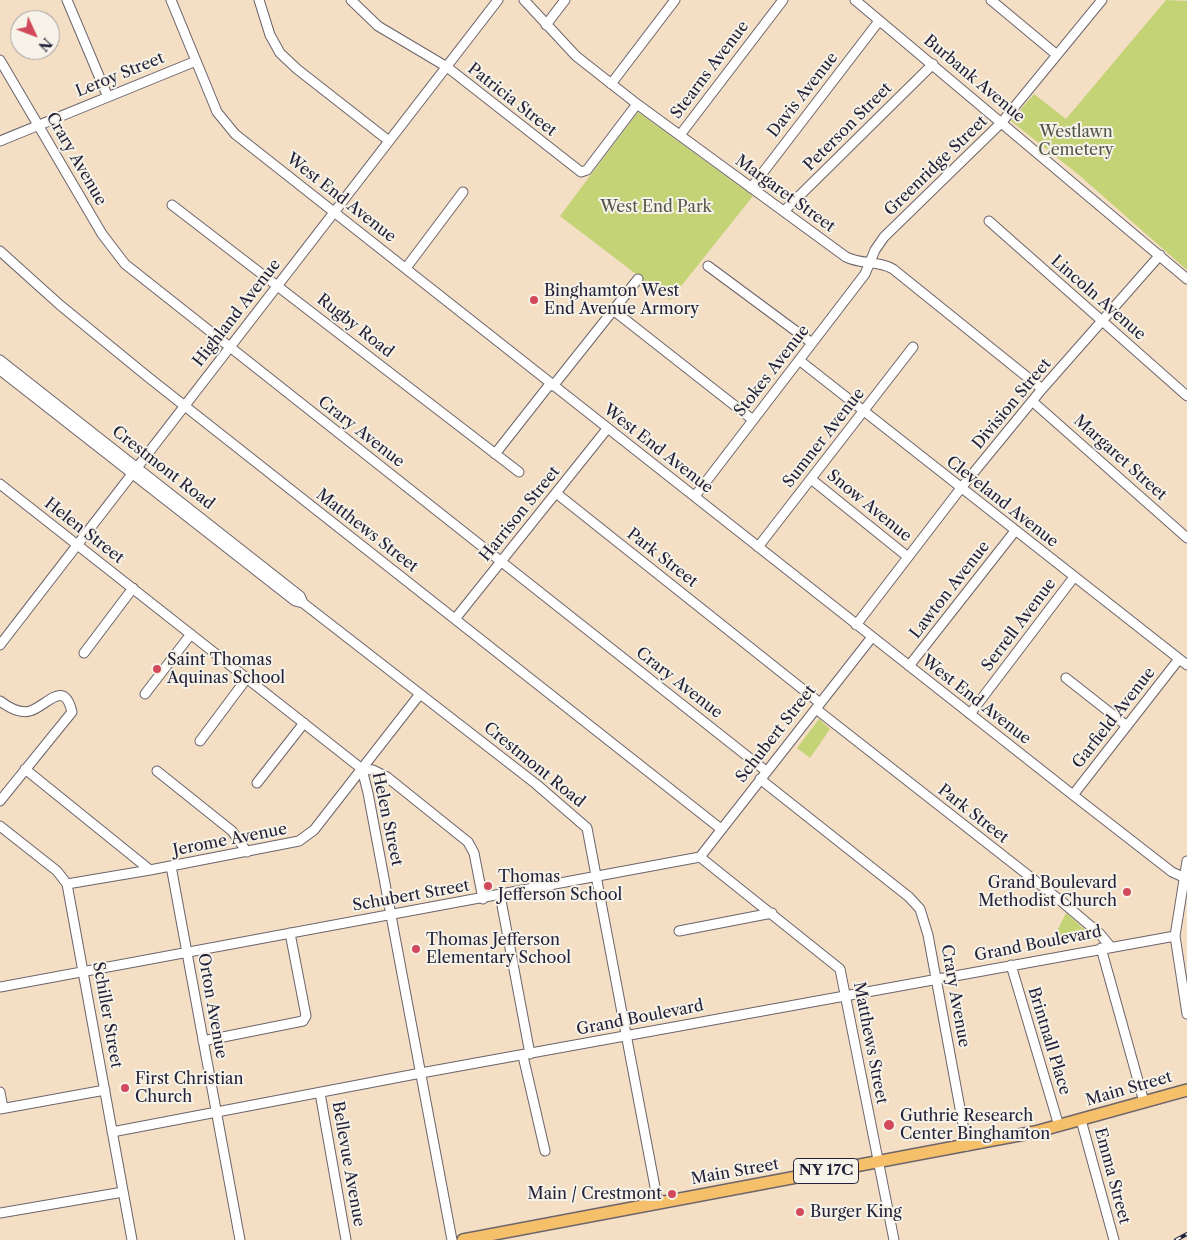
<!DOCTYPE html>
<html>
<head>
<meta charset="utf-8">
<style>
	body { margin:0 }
	#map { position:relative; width:1187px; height:1240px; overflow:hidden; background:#f4dec4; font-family:"Libre Caslon Text",serif }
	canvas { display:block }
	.north { position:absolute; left:10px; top:10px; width:50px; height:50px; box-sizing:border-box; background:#f7f3e8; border:1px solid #a29fa3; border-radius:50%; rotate:133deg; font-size:14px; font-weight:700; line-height:20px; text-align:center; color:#22223b }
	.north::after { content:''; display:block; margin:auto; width:18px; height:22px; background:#d1495b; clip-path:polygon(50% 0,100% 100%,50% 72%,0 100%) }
</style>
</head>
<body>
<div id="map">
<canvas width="1187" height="1240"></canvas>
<div class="north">N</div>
</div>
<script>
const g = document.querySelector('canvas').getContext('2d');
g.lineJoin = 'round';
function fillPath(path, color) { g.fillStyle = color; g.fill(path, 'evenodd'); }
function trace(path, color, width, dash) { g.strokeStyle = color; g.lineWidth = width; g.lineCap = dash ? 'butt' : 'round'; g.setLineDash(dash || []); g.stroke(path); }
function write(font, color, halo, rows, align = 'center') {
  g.font = font + ' "Libre Caslon Text",serif'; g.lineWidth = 4; g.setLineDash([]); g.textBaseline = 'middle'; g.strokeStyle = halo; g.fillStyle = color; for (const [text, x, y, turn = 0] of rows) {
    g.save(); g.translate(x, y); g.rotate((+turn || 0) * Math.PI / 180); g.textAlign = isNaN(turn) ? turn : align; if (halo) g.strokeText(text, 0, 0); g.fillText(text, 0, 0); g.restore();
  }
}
fillPath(new Path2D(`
	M1166,0L1187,1V270L1079,175L1011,121L1034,94L1066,119Z
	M638,112L753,196L670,300L560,216Z
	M819,719L830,729L810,758L797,748Z
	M1066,913L1091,935L1051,943Z`), '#c3d375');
const minor = new Path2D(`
	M67,0L107,95
	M171,0L217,112L235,134L1073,795L1172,872L1183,877
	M259,0L270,35L280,53L297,69L389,141
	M351,0L378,26L447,67L581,172L587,170L637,104
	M524,0L576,56L637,104L846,257C862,265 878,260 893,269L1042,389
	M855,0L1187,279
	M991,0L1057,55
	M546,25L565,0
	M0,60L102,234L125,264L766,771
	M611,84L675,0
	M680,135L783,0
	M0,141L196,61
	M751,188L879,21
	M172,205L519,472
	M784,211L933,64
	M989,221L1187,396
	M0,251L60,305L148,377L721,829
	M708,266L812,343
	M406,268L463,192
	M613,310L753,420
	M0,360L300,596L303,603
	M799,360L1187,665
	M0,370L295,601L303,603L536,784L587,828L658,1203
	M553,386L638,279
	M1032,401L1187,538
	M495,454L550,384
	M811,479L908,557
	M0,484L362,769L368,793L452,1240
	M556,493L820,703
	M695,496L865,274L875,250L884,237L1002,122L1102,0
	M758,547L913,347
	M455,619L607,429
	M856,625L961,488L1042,389L1160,255
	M0,645L498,0
	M84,653L133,588
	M909,666L1015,531
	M1066,678L1127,726
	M145,694L191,634
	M0,701C8,707 19,714 30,711C47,706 64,678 72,712L0,801
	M816,709L1061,901L1100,934L1110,946
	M970,714L1074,577
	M200,741L247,678
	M25,769L150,870
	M362,769L373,770L387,777L468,842L474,853L483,899
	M157,771L232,831L247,852
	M760,779L909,897L920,909L928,935L967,1146
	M257,783L304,723
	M1073,795L1179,659
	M0,826L57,871L67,884L132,1240
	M700,857L840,969L894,1240
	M1187,861L1175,936L1187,1014
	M171,866L240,1240
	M67,884L150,870L299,841L314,830L420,694
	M500,895L530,1054
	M679,931L772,913
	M1101,948L1144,1102
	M1011,965L1059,1126
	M0,987L700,857L872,637
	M203,1041L303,1021L306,1016L290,933
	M523,1056L545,1151
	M0,1092L3,1108
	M320,1093L346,1240
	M0,1109L105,1090
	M1081,1120L1114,1240
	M112,1132L421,1073L1175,936
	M0,1213L123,1192`);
const major = new Path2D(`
	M463,1240L1035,1132L1187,1090`);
trace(minor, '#6c646b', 11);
trace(major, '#6c646b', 14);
trace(minor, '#fff', 9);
trace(major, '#f6c06b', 11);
const rail = new Path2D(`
	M1176,1240L1187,1234`);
trace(rail, '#22223b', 4);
trace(rail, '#f7f3e8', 2, [5.5]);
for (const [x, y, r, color] of [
	[534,300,5,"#d1495b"],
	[157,669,5,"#d1495b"],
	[488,886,5,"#d1495b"],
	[1127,892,5,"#d1495b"],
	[416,949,5,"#d1495b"],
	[125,1088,5,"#d1495b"],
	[889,1125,6,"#d1495b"],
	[672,1194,5,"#d1495b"],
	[800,1212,5,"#d1495b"]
]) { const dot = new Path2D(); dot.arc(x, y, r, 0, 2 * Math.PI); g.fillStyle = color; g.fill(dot); trace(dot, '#f7f3e8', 2); }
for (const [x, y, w] of [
	[826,1171,65]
]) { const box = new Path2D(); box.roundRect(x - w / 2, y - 12.5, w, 25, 4); g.fillStyle = '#f7f3e8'; g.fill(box); trace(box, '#22223b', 1); }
write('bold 15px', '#22223b', null, [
	["NY 17C",826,1171]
]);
write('16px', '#22223b', '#f7f3e8', [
	["Stearns Avenue",710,70,-53],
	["Leroy Street",120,75,-22],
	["Burbank Avenue",974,79,40],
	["Davis Avenue",803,95,-52],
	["Patricia Street",512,100,38],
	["Peterson Street",848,127,-45],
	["Crary Avenue",76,159,60],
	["Greenridge Street",936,166,-44],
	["Margaret Street",785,194,36],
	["West End Avenue",341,198,38],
	["Lincoln Avenue",1098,298,41],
	["Highland Avenue",237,313,-52],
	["Rugby Road",355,326,38],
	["Stokes Avenue",772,371,-52],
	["Division Street",1012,404,-50],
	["Crary Avenue",361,432,38],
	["Sumner Avenue",824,438,-52],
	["West End Avenue",658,449,38],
	["Margaret Street",1120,458,42],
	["Crestmont Road",163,468,38],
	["Cleveland Avenue",1002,502,38],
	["Snow Avenue",869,506,39],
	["Harrison Street",520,514,-51],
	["Helen Street",84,531,38],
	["Matthews Street",367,531,38],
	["Park Street",662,558,38],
	["Lawton Avenue",950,590,-52],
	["Serrell Avenue",1019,625,-53],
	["Crary Avenue",679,683,38],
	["West End Avenue",976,700,38],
	["Garfield Avenue",1114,718,-52],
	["Schubert Street",776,734,-52],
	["Crestmont Road",534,765,39],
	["Park Street",973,814,38],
	["Helen Street",387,819,78],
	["Jerome Avenue",230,840,-11],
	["Schubert Street",411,896,-10],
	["Grand Boulevard",1038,944,-11],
	["Crary Avenue",955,996,80],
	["Orton Avenue",212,1006,80],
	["Schiller Street",107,1015,80],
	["Grand Boulevard",640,1018,-11],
	["Brintnall Place",1049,1041,73],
	["Matthews Street",870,1043,79],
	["Main Street",1129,1089,-16],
	["Bellevue Avenue",348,1164,80],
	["Main Street",735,1172,-10],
	["Emma Street",1112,1176,75]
]);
write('16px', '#52574c', '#f7f3e8', [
	["Westlawn",1076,132],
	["Cemetery",1076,150],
	["West End Park",656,207]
]);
write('16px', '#22223b', '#f7f3e8', [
	["Binghamton West",544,291],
	["End Avenue Armory",544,309],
	["Saint Thomas",167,660],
	["Aquinas School",167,678],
	["Thomas",498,877],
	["Jefferson School",498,895],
	["Grand Boulevard",1117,883,"right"],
	["Methodist Church",1117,901,"right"],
	["Thomas Jefferson",426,940],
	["Elementary School",426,958],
	["First Christian",135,1079],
	["Church",135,1097],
	["Guthrie Research",900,1116],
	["Center Binghamton",900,1134],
	["Main / Crestmont",662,1194,"right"],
	["Burger King",810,1212]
], 'left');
</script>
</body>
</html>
